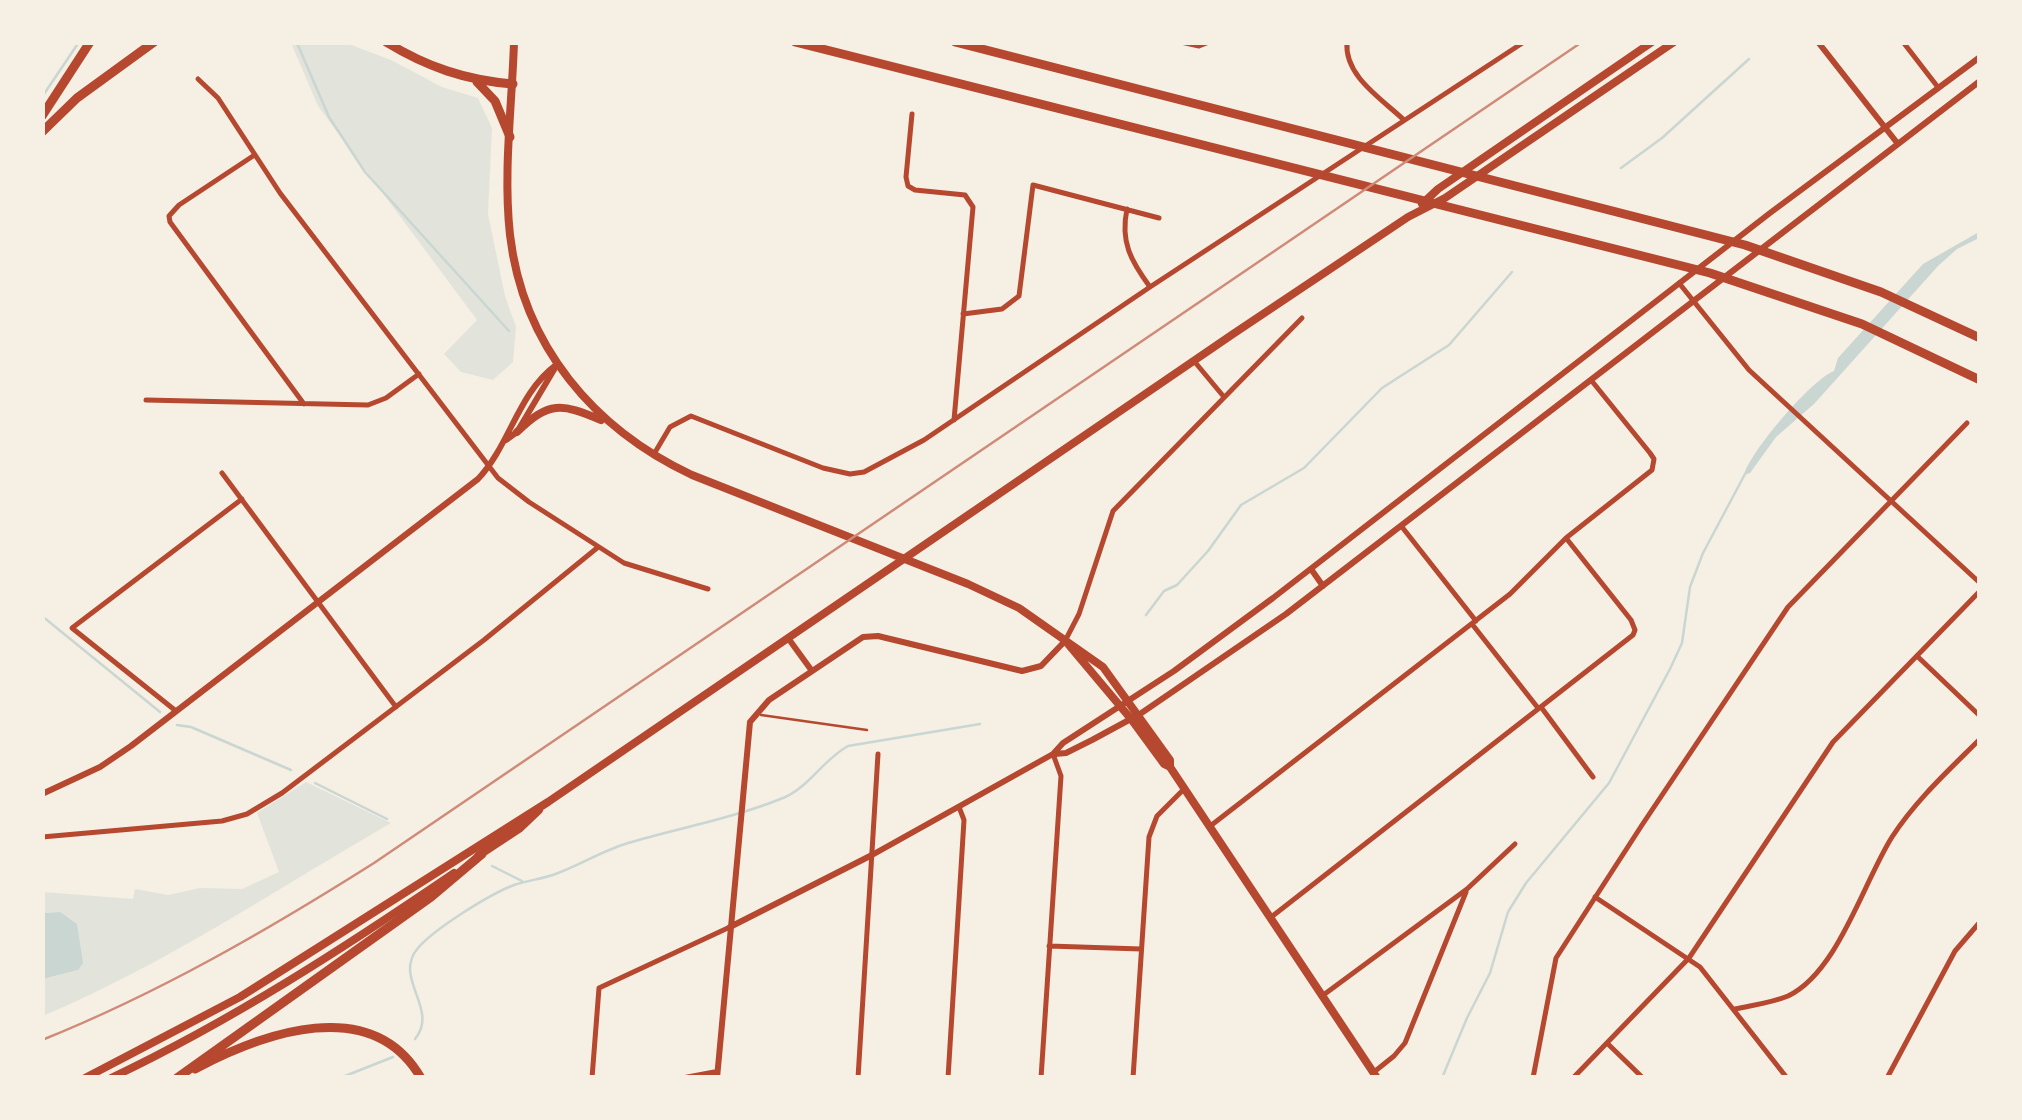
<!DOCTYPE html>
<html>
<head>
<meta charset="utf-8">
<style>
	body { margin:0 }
	#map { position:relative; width:2022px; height:1120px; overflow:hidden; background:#f6efe4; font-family:Overpass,sans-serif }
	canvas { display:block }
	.frame { position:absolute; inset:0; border:45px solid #f6efe4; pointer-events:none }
</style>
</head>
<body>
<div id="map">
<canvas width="2022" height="1120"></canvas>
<div class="frame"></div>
</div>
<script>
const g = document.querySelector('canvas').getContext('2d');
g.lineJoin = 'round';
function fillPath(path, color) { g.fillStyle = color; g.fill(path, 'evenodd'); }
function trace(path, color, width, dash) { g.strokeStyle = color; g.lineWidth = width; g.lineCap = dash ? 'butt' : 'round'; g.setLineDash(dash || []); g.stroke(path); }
fillPath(new Path2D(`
	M291,43H346L391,60L442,87L478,98L492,128L488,214L505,296L516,327L513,362L493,380L461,372L444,354L477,320L318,106Z
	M306,782L391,823C275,890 166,964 43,1016V979L78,970L60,912L43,913V892L133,899L135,889L168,895L200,888L242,889L279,872L257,813Z`), '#e2e4dc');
fillPath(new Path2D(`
	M1979,232V238L1957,249L1938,266L1814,404L1776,437L1750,473L1744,475C1750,452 1811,380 1834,371L1838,358L1923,264Z
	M60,912L77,924L83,963L78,970L43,979V913Z`), '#c9d6d2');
trace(new Path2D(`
	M297,43L329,117L365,172L509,331
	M42,97L79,42
	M1621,168L1662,138L1749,59
	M1146,615L1164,591L1177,585L1208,551L1241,505L1304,468L1382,388L1449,345L1512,272
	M42,616L160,712
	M177,725L191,727L291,770
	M315,783L387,819
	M492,866L522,881
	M415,1039C440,1009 392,978 418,948C434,929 490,894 514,885C528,880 544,879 558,873C582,864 604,850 628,843C679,828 734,818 783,798C808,788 824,759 848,746L980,724
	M340,1078L393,1057
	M1442,1078L1467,1018L1490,973L1508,912L1526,883L1609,783L1670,669L1682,643L1690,587L1703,553L1745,474`), '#c9d6d2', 2.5);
trace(new Path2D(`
	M761,715L867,730`), '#b5482f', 2.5);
trace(new Path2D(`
	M1181,42L1199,46L1209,42
	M1347,42C1344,76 1382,99 1404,120
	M1903,42L1937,86
	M198,79L218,98L280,193L498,478L529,502L624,563L708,589
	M912,114L906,177L908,186L915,190L965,195L973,207L954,420
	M253,156L179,205L169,216L170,222L304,404
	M1127,209C1120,242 1131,261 1150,287
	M1679,283L1749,370L1980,583
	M963,314L1002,309L1019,296L1033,185L1159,218
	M1194,361L1224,397
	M146,400L368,405L386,398L419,374
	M654,454L670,427L691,416L823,468L850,474L864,472L924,440L1150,287L1524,42
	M222,473L396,707
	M1402,527L1476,621
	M1472,624L1538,708
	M1065,641L1079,614L1113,511L1302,318
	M1917,656L1980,716
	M1541,707L1593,777
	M176,711L72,628L242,499
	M1209,827L1510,594L1566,538L1652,470L1654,459L1650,453L1591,380
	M42,837L222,821L247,814L282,793L484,640L597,548
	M1595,897L1700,967L1787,1078
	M1270,918L1633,635L1635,630L1631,620L1566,538
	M1049,946L1141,949
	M1322,996L1467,889L1515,844
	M1735,1009C1753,1005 1771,1003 1788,996C1838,972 1863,883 1892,837C1916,800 1949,770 1980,739
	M1608,1044L1643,1078
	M1374,1072L1394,1056L1405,1043L1466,892
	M592,1078L599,988L730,927
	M858,1078L878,754
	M948,1078L964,820L959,807
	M1041,1078L1061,776L1053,754
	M1133,1078L1149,837L1157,816L1185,788
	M1533,1078L1556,958L1642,825L1788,607L1967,423
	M1573,1078L1689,958L1833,742L1980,591
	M1887,1078L1955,951L1980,922`), '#b5482f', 5);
trace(new Path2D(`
	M1818,42L1898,144
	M506,440L517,432L555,368
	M1311,569L1323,586
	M788,638L812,671
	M1055,754L1066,753L1092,740L1140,714L1286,614L1980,81
	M42,794L100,767L131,746L478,479C510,445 518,393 556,365
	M730,927L872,855L1053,754L1063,743L1174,671L1273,598L1770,213L1980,57
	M685,1078L717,1072
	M717,1078L750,722L769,700L863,637L878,636L1022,671L1041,666L1065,641`), '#b5482f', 6);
trace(new Path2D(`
	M514,42C512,106 503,172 510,235C523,346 594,429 692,475L968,584L1019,608L1103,667L1170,760V767L1377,1078
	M517,432C549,401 561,403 601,420
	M1068,644L1131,719L1164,764L1170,767`), '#b5482f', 8);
trace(new Path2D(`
	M1422,204L1438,189L1652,42
	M478,856L519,829L539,810
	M85,1078L240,997L548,802L1233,334L1408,217L1445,198L1674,42
	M111,1078C233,1020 344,948 454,873`), '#b5482f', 8);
trace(new Path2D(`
	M386,42C427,67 465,80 513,84
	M795,42L1710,273L1862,324L1980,380
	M955,42L1745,245L1881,292L1980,338
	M477,82L495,101L510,137
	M42,116L90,42
	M42,132L77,98L154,42
	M195,1069C263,1033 372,993 421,1078
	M177,1078L431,897L482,854`), '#b5482f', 9);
trace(new Path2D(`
	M42,1040C159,993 268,930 374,863L1582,42`), '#cf8b77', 2.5);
</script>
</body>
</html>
